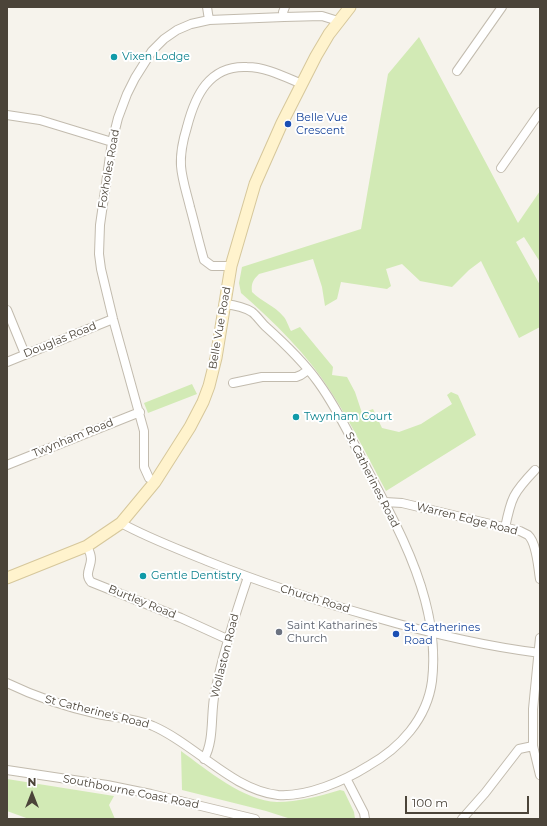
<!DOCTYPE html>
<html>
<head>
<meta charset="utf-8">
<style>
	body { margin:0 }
	#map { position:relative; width:547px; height:826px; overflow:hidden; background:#f6f3ec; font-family:Montserrat,sans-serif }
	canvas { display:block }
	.frame { position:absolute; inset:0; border:8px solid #4b4439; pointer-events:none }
	.north { position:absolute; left:12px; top:774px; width:40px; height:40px; -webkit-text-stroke:3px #fff; paint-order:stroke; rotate:0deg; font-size:11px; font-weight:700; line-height:16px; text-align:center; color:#4b4439 }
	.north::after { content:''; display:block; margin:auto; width:14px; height:18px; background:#4b4439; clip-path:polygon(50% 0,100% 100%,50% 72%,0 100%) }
	.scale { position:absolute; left:405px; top:796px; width:124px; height:18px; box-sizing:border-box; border:2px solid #4b4439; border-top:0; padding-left:5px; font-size:12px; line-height:14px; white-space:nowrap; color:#4b4439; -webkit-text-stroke:3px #fff; paint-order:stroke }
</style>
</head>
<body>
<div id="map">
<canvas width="547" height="826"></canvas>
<div class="frame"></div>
<div class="north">N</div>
<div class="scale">100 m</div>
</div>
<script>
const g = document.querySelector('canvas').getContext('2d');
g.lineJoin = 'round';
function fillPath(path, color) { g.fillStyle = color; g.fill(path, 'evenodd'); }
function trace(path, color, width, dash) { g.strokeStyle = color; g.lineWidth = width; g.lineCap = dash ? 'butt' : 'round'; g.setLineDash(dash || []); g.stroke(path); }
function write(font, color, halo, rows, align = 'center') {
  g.font = font + ' Montserrat,sans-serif'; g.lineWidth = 4; g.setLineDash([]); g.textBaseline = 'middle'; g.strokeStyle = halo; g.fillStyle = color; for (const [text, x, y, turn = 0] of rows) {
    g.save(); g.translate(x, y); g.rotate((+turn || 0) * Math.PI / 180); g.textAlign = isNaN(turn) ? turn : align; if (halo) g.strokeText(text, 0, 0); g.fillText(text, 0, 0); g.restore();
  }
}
fillPath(new Path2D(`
	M419,37L518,223L540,191V262L524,237L516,242L540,285V327L519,338L481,261L469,270L452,287L420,281L402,264L386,269L391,286L387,289L341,282L337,299L325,306L322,287L313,259L259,274C253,280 251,283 252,292C261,301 275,306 283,316C287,320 288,326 291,331L300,327L333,367L332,375L347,377L355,392L362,413L373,409L382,428L399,432L421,424L452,404L447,395L451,392L458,395L476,435L386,491C368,458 352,424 331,392C308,355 274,322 241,293L239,283L242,267L361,229L388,74Z
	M192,384L197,394L148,413L144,403Z
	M181,751C207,770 244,801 277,802C298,802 320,796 340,790L344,791L354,812L355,819H291L266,811L182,790Z
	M7,779L114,796L109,805L115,819H29L7,811Z`), '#d2eab5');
const street = new Path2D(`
	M207,7L209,20
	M284,17L283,12L285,7
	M457,71L502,7
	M7,115L40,120L112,142
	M501,168L540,112
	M231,266H212L204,260C199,243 195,225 190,207C187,194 182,180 181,166C180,152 183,140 187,127C195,96 209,65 247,67C266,67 285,77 302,84
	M7,310L25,354
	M7,362L113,319
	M233,383L262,377H296L301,375L308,370
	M7,465L140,412
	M155,482L149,478L144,467V431L113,319L101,269L99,254L100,225L112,142L118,118L127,94L135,78L152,51L164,39L177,30L191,24L209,20L284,17L322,16L338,21
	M385,502L402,503L520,531C522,532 526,534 528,535C537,543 538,568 540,579
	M121,523C148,538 178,549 207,561C262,583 317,601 374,617C429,633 483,646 540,653
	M505,528C511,498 513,493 535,470
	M87,546C89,551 91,554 91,559C91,568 84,574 91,582L181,618L227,639
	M540,638L533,709V746L540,775
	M7,683C36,697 66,707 98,714C116,718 136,718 153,726C195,744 232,790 278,795C307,797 344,781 368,766C400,748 427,719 432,681C435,655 432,626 425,600C413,554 389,511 367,469C352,440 337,408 318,382C303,361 284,343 265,326C261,322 257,316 252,312C244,307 234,305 225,304
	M204,759C215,739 210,714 215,692C223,653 235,615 248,577
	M7,770L107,785L151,794L255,819
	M346,778L364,813L365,819
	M462,819L485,793L519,749L533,746`);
const secondary = new Path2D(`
	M7,578L87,546L121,523L155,482L190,427L203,402L209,386L216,358L231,266L255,184L282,123L316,56L329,34L350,7`);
trace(street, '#c2bbae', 10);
trace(secondary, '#d6c79b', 13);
trace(street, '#fff', 8);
trace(secondary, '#fff3cd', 11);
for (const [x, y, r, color] of [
	[114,57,4,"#0f9aa8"],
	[288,124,4,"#1a4fb4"],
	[296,417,4,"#0f9aa8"],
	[143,576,4,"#0f9aa8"],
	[279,632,4,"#6b7280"],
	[396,634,4,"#1a4fb4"]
]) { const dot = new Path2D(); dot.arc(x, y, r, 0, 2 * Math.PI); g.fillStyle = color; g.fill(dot); trace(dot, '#fff', 1.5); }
write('11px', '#0d838f', '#fff', [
	["Vixen Lodge",122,57],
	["Twynham Court",304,417],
	["Gentle Dentistry",151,576]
], 'left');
write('11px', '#164399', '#fff', [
	["Belle Vue",296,118],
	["Crescent",296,131],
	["St. Catherines",404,628],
	["Road",404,641]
], 'left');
write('11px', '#4b4439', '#fff', [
	["Foxholes Road",109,169,-80],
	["Belle Vue Road",220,328,-80],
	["Douglas Road",60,340,-22],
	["Twynham Road",73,438,-22],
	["St Catherines Road",372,480,63],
	["Warren Edge Road",467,519,14],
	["Church Road",315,599,17],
	["Burtley Road",142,602,22],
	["Wollaston Road",225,656,-76],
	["St Catherine's Road",97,712,14],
	["Southbourne Coast Road",131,792,11]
]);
write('11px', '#5b616d', '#fff', [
	["Saint Katharines",287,626],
	["Church",287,639]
], 'left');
</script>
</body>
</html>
